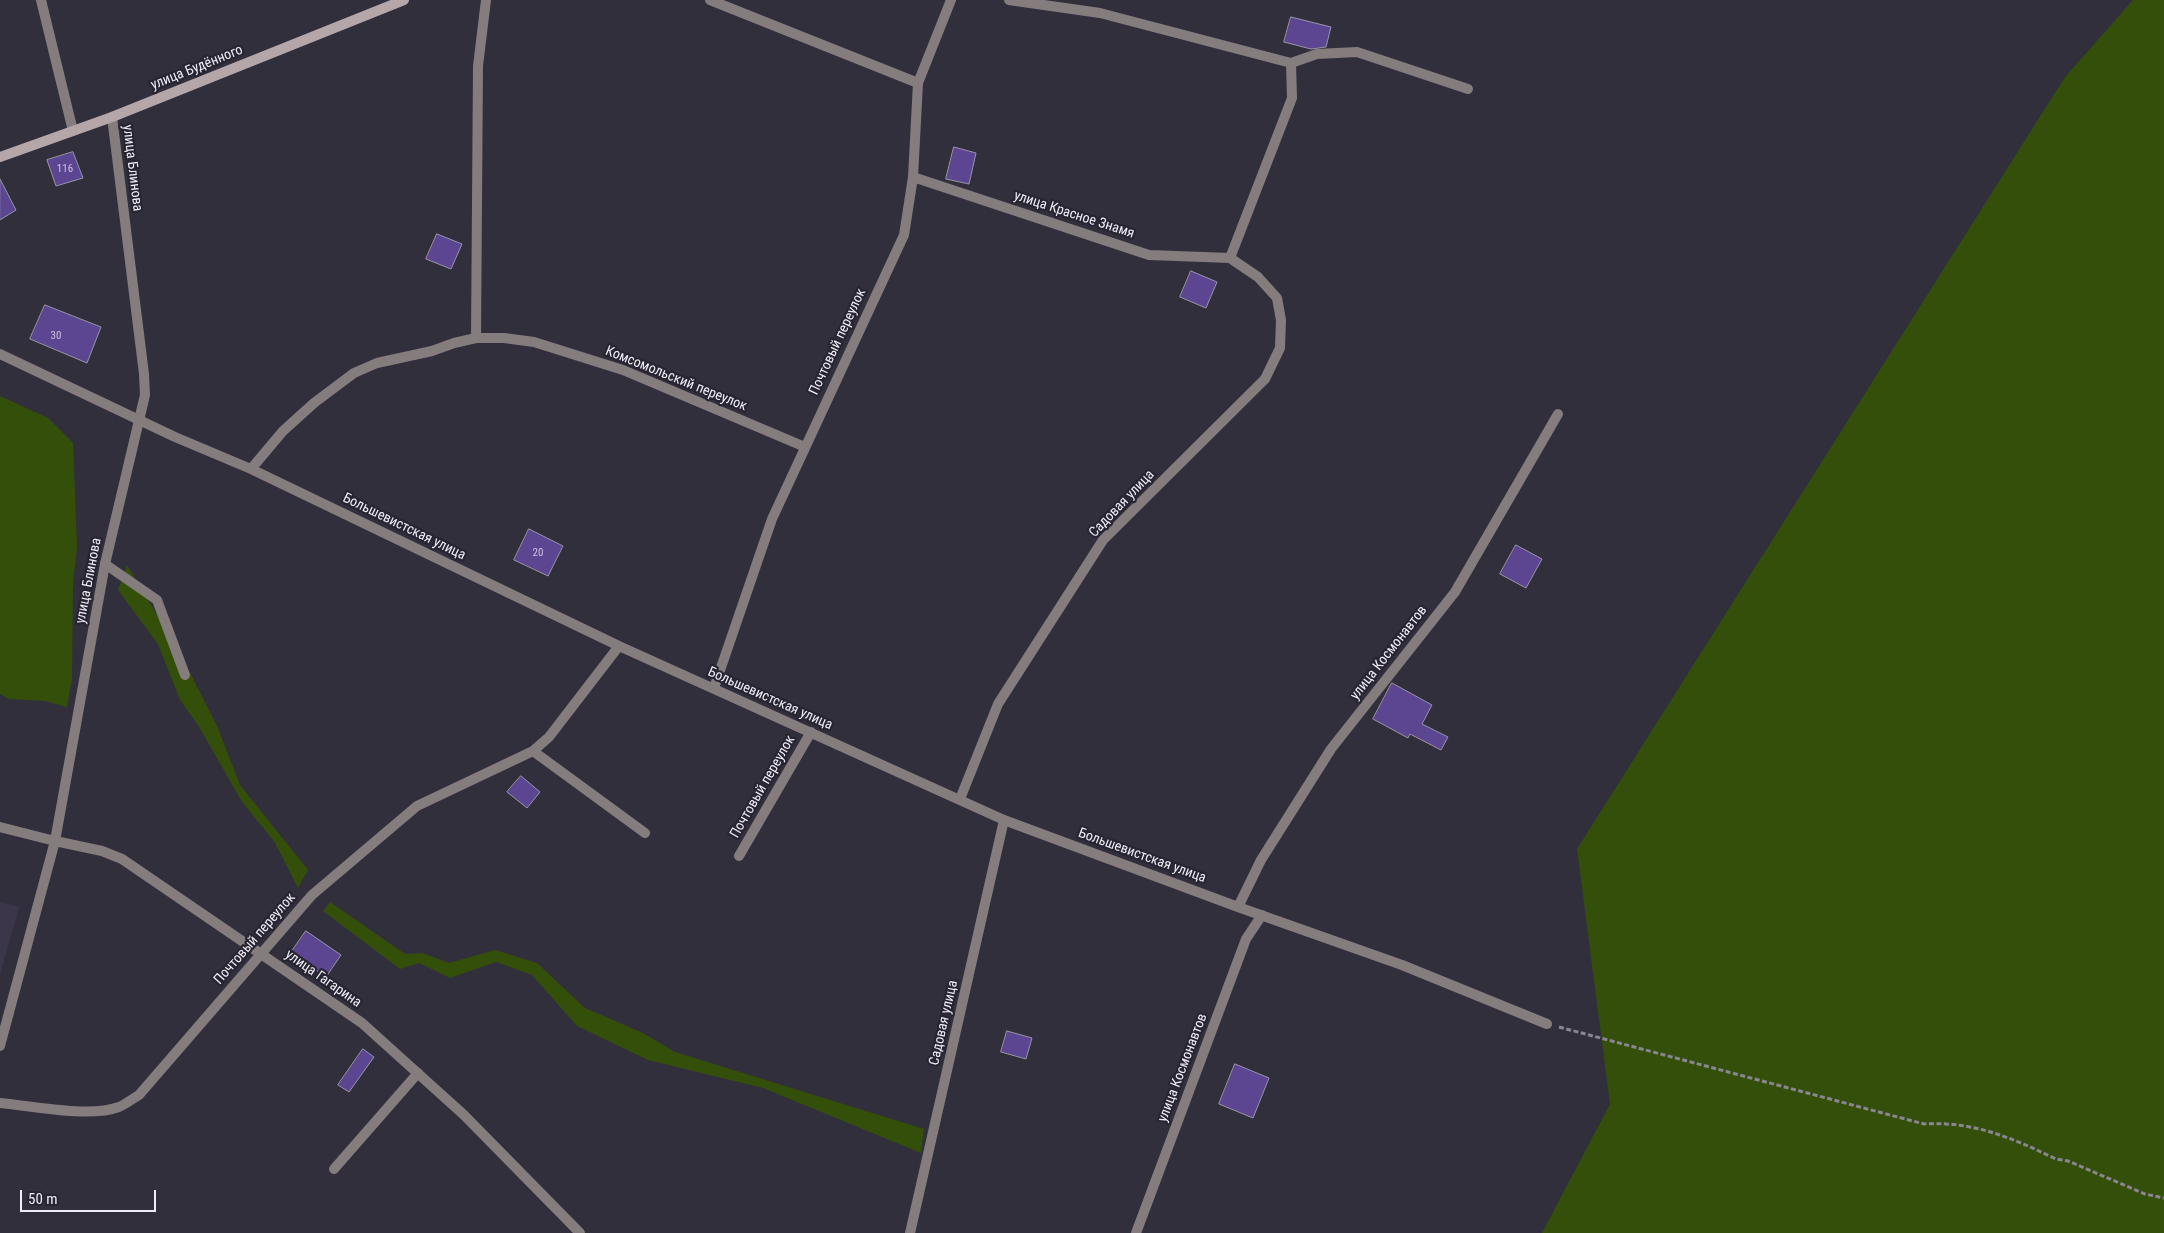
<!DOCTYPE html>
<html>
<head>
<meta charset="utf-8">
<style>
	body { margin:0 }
	#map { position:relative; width:2164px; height:1233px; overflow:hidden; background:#322f3d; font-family:"Roboto Condensed",sans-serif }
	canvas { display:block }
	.scale { position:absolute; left:20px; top:1190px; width:136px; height:22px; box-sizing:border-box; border:2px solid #efedf6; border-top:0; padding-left:6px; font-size:15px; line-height:18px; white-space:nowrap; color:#efedf6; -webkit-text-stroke:4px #282532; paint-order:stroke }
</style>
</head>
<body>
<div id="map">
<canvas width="2164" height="1233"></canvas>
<div class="scale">50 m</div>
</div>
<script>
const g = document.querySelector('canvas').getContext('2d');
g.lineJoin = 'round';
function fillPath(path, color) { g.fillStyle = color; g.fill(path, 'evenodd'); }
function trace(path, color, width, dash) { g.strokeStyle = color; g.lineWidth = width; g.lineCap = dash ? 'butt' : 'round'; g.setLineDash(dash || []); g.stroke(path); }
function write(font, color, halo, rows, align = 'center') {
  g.font = font + ' "Roboto Condensed",sans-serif'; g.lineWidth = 4.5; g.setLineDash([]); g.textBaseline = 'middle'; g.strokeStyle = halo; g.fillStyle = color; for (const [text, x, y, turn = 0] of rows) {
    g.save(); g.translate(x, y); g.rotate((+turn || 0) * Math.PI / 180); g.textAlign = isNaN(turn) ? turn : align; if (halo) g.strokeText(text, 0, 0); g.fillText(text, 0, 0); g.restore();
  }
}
fillPath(new Path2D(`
	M0,902L19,907L0,975Z`), '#3b364a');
fillPath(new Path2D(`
	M2133,0H2164V1233H1542L1610,1104L1577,849L2065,77Z
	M0,396L48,418L73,443L77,547L73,583L72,678L67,707L45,701L9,699L0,694Z
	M127,565L180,653L217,726L240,785L308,870L298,888L274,841L242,802L198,725L180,700L158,644L118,590Z
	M330,902L405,954L422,953L449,963L495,950L537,963L585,1008L643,1033L675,1052L924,1129L921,1153L763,1088L648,1060L577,1026L532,975L496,962L450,978L419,963L400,969L323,911Z`), '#344f0a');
const building = new Path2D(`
	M1291,17L1331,27L1326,47L1311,49L1284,42Z
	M954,147L976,153L969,184L946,179Z
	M73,152L83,178L56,186L47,160Z
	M0,179L16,210L0,220Z
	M437,234L462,244L451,269L426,259Z
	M1191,271L1217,282L1206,308L1180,297Z
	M45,305L101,327L87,363L30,339Z
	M529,529L563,546L548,576L514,560Z
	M1516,545L1542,559L1526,588L1500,574Z
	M1392,683L1432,705L1422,724L1448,737L1441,750L1410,734L1408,738L1373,719Z
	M521,776L540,792L527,808L507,792Z
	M306,931L341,955L326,977L316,970L313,974L288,957Z
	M1007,1031L1032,1038L1026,1059L1001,1052Z
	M363,1049L374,1057L349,1092L338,1085Z
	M1235,1064L1269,1078L1253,1118L1219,1104Z`);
fillPath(building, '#5c4691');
trace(building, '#9895a5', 1);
trace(new Path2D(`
	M1559,1027L1924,1124C1974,1121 2012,1138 2056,1159L2068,1161L2145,1194L2164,1198`), '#898692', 3, [5, 2.5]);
trace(new Path2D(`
	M1291,63L1317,54L1357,52L1468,89
	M105,564L157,600L185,675
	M334,1169L418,1073`), '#857c7e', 10);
trace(new Path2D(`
	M41,0L73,131
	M710,0L918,83
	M1009,0L1100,13L1291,63L1292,98L1230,258
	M913,177L1149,255L1230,258
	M476,338L478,66L486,0
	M0,354L175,437L251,469L619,646L1004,820L1238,907L1402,965L1547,1024
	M251,469L283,431L314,403L354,373L377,363L432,351L454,343L476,338H504L534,342L623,370L805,447
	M714,688L772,519L904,235L913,177L918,83L951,0
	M533,751L645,833
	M960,799L998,704L1103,540L1265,379L1280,348L1281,320L1277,298L1258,277L1230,258
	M0,827L55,841L102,851L122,859L362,1023L464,1115L580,1233
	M739,856L811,732
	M1238,907L1261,860L1331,749L1455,592L1558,414
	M0,1046L55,841L105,564L145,395L144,374L112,117
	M0,1103C32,1106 89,1118 119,1107C126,1104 132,1099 139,1095L312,895L417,806L533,751L549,737L619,646
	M910,1233L1004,820
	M1136,1233L1246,939L1262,915`), '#857c7e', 10);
trace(new Path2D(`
	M0,157L112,117L404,0`), '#b5a7a9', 10);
write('11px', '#cac3dd', null, [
	["116",65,169],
	["30",56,336],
	["20",538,553]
]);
write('14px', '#efedf6', '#282532', [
	["улица Будённого",197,68,-22],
	["улица Блинова",132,168,83],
	["улица Красное Знамя",1074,215,18],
	["Почтовый переулок",838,342,-65],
	["Комсомольский переулок",676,379,22],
	["Садовая улица",1122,504,-46],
	["Большевистская улица",404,527,26],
	["улица Блинова",89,581,-79],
	["улица Космонавтов",1389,653,-52],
	["Большевистская улица",770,699,24],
	["Почтовый переулок",763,787,-60],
	["Большевистская улица",1142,856,20],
	["Почтовый переулок",255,939,-49],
	["улица Гагарина",323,979,35],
	["Садовая улица",944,1023,-77],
	["улица Космонавтов",1183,1068,-69]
]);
</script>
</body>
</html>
